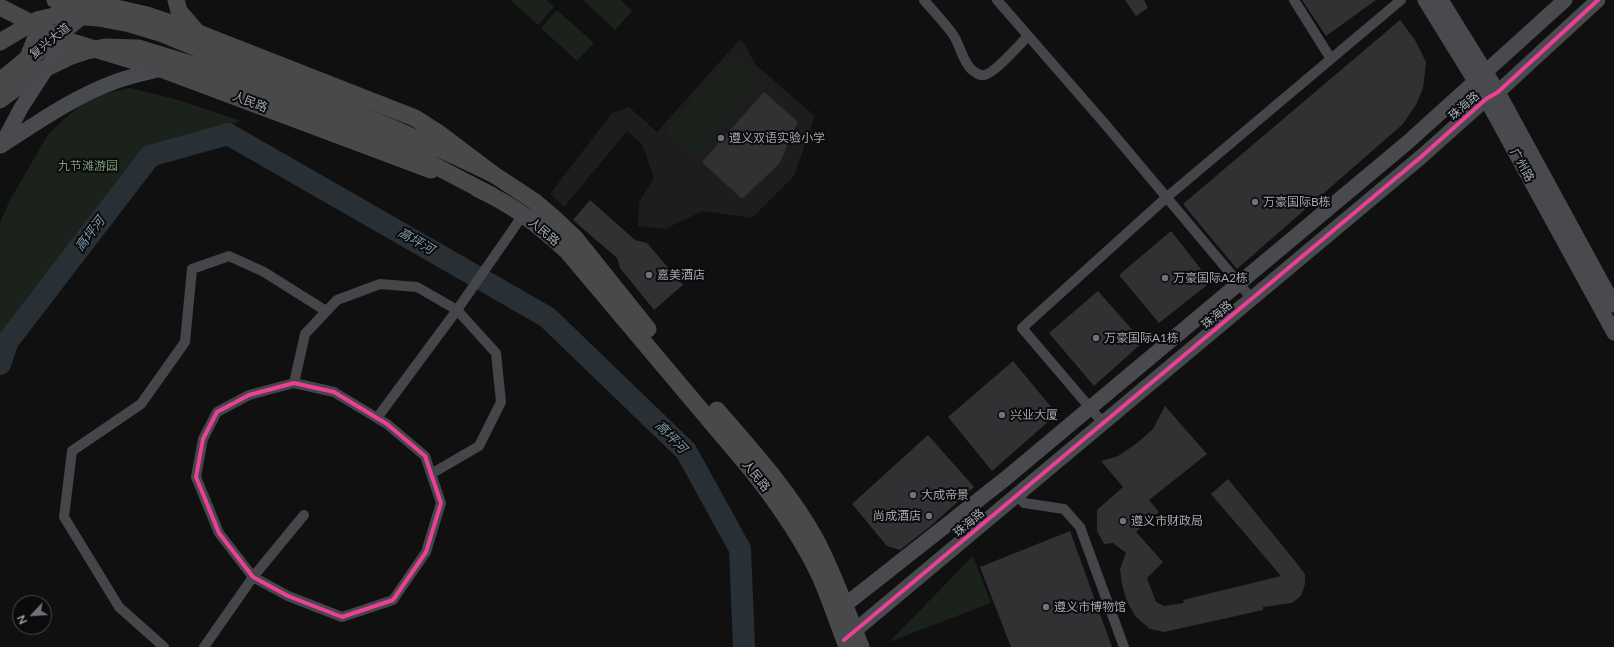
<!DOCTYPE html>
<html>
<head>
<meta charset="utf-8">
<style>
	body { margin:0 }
	#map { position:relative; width:1614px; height:647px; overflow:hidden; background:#101011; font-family:Lato,sans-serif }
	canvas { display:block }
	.north { position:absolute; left:12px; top:595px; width:40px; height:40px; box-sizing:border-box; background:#0b0b0c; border:1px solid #474a4e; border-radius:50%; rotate:245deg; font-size:11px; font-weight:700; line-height:16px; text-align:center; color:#a2a8b1 }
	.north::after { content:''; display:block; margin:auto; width:14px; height:18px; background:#6f7379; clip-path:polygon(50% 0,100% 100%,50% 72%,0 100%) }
</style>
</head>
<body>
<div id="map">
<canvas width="1614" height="647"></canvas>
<div class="north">N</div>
</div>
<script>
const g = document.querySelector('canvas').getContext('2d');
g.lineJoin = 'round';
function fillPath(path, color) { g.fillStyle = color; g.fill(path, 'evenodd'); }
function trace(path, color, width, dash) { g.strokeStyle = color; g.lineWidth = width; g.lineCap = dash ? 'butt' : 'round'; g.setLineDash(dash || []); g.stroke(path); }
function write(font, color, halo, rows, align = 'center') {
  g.font = font + ' Lato,"Noto Sans SC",sans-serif'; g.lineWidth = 4; g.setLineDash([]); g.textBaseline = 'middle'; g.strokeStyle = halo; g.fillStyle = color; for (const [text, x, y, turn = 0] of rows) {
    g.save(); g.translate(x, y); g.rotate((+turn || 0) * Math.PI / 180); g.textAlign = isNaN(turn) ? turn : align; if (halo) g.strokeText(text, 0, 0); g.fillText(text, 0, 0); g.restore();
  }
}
fillPath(new Path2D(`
	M741,38L756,65L815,116L794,176L752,218L703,211L665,229L638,226L639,202L654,178L642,144L627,131L564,207L550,194L612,113L629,107L657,132Z`), '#1d1d1f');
fillPath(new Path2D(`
	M510,0H546L554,7L538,25Z
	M583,0H621L632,11L615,30Z
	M557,10L594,43L577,61L541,28Z
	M732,56L762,81L694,156L666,131Z
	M130,88L175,99L241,121L205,133L170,150L148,169L31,321L0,352V223L10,200L49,133L85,101L110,92Z
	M973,556L991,603L889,642Z`), '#1b211b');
trace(new Path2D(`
	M0,364L8,341L150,156L228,134L547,317L686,451L740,549L744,647`), '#293035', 22);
fillPath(new Path2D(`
	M1125,0H1144L1148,8L1136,16Z
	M1302,0H1376L1326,36Z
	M1400,20L1415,40L1426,62L1423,88L1417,103L1403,124L1237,269L1183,204Z
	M764,92L798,122L779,164L742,199L702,162Z
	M590,200L635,240L647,243L683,285L654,310L620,268L617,258L573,220Z
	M1171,231L1211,282L1159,323L1119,275Z
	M1098,291L1143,342L1094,386L1049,333Z
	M1013,361L1057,414L992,471L948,417Z
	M1165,406L1207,454L1149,500L1159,512L1136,532L1163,562L1147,578L1156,602L1164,606L1184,603L1183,600L1281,576L1211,494L1228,479L1295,561L1305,574V584L1301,596L1292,603L1263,607V610L1164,632L1150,629L1135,616L1127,601L1122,585L1120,569L1126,553L1113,543L1104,544L1097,531V510L1123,487L1101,461L1118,456L1137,443L1153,429Z
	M928,435L974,487L932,525L900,550L887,546L852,504Z
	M1070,531L1112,647H1011L980,567Z`), '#313133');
trace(new Path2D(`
	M924,0C934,12 945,23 954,36C960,46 963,61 971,69C974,72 980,76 984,75C994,74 1020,44 1028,36
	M997,0L1105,124L1252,299
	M1294,0L1331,59
	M294,383L334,392L387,424L425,456L441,503L426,552L393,600L342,617L288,596L253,577L219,533L196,477L203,439L217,412L249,395Z
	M294,383L305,334L337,300L380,284L417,287L457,310L496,353L501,402L479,446L431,474
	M377,418L457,310L525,212
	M1103,423L1022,328L1167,197L1401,0
	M1018,495L1024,503L1064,509L1080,527L1124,647
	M164,647L119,607L64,517L72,451L141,404L185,342L192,269L229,256L264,272L326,311
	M204,647L253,577L304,515`), '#454649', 10);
trace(new Path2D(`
	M1425,0L1486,99L1614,333
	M1441,0L1498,92L1614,305
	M25,62L39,27
	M2,144L21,108L65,40
	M1,146C38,122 75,96 117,81C131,76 146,73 161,69
	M834,610L845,605L1005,479L1408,142L1565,0
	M846,638L1421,157L1486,99L1498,92L1598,0`), '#494a4d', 15);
trace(new Path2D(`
	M55,0L112,7L147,15L183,27L415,118L440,134L493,174L534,201L554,218L576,239L648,329
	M176,0L179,11L197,32
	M0,7L65,40L161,69L431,170
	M478,189C513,205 539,225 567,251L754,473C779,505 802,538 820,576C830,599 838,623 847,647
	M717,410C752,451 789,491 815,538C834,573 846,610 861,647`), '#48494b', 17);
trace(new Path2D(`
	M0,42L37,20L58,15L98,18L130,24L160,33C271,79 385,121 493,174
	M0,100L38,72L69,57L87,51L105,47L138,48L213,71L359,128L393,144L491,195`), '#48494b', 17);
trace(new Path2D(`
	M0,82L100,0`), '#47494b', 19);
trace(new Path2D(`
	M294,383L334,392L387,424L425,456L441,503L426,552L393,600L342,617L288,596L253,577L219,533L196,477L203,439L217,412L249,395Z
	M844,640L1421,157L1486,99L1498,92L1598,0`), '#ea4096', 4);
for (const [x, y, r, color] of [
	[721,138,4,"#6f7379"],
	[1255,202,4,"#6f7379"],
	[649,275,4,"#6f7379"],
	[1165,278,4,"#6f7379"],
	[1096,338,4,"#6f7379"],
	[1002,415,4,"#6f7379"],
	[913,495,4,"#6f7379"],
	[929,516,4,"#6f7379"],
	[1123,521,4,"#6f7379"],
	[1046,607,4,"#6f7379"]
]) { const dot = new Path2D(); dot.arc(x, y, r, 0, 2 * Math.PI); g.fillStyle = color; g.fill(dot); trace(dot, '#0b0b0c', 1.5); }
write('12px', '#a2a8b1', '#0b0b0c', [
	["复兴大道",50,41,-39],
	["人民路",250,102,21],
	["珠海路",1464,106,-41],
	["广州路",1522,165,61],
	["人民路",544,232,40],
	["珠海路",1217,315,-40],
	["人民路",756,476,51],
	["珠海路",969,523,-40]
]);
write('12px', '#a2a8b1', '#0b0b0c', [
	["遵义双语实验小学",729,138],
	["万豪国际B栋",1263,202],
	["嘉美酒店",657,275],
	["万豪国际A2栋",1173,278],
	["万豪国际A1栋",1104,338],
	["兴业大厦",1010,415],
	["大成帝景",921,495],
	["尚成酒店",921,516,"right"],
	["遵义市财政局",1131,521],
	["遵义市博物馆",1054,607]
], 'left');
write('12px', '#7b9b7a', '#0b0b0c', [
	["九节滩游园",88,166]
]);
write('italic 13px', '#7b98aa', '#0b0b0c', [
	["高坪河",90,234,-53],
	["高坪河",416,241,30],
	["高坪河",671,437,46]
]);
</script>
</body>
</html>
